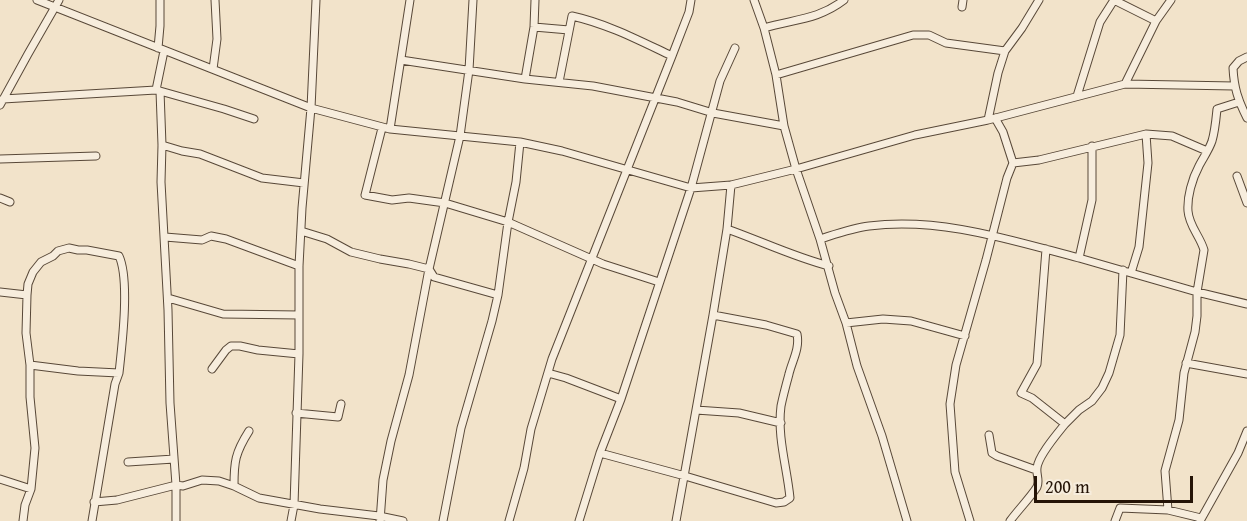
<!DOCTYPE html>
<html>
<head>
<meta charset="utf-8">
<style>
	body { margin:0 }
	#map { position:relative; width:1247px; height:521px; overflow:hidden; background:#f2e3ca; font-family:"Gentium Book Plus",serif }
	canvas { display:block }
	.scale { position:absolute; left:1034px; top:476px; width:159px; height:27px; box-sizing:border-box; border:3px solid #251407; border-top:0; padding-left:8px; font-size:18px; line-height:21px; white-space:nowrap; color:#251407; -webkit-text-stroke:4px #f7eddd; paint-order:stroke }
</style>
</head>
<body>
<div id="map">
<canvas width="1247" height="521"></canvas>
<div class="scale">200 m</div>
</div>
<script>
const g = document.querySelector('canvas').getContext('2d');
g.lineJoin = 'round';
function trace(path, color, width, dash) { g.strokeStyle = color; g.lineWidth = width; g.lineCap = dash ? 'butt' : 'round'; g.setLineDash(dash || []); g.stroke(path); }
const minor = new Path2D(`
	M37,0L311,108L390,129L520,142L562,151L691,188L731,185L796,169L915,135L988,120L1125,84L1234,86
	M754,0L764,28L776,75L784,126L796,169L820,239L835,293L846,323L857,366L882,436L907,521
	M1114,0L1156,21
	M962,7L963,0
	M534,27L569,30
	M764,28C794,19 818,20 844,0
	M158,48L160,26V0
	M164,51L156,90L160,91L162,145L161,182L168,310L170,403L176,485V521
	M1247,57L1239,61L1233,68C1234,88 1238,100 1247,118
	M401,60L525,79L593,86L677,102L713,113L784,126
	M213,69L217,39L215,0
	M776,75L913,35H929L946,43L1005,51
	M525,79L534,27L535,0
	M559,82L572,16C608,24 640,41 672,56
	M1125,84L1156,21L1171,0
	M160,91L224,109L254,119
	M1077,96L1100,22L1114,0
	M3,99L156,90
	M0,105L28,54L59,0
	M995,118L1003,132L1013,163
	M988,120L998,73L1005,51L1022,28L1039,0
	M382,128L365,195L392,200L409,198L445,203L508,222L603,264L659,282
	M390,129L410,0
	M162,145L182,151L200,154L262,178L304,183
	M0,159L96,156
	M1237,176L1247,203
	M0,198L10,202
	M727,229C761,241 794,257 829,266
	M301,231L327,239L351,252L380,259L409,264L429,269L434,277L498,295
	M165,237L202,240L211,236L226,239L299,266
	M820,239C836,234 853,228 869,226C941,217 1010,240 1079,258L1092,200V146
	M1046,249L1037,364L1021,393L1032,398L1065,424L1079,410L1092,401L1102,388L1109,373L1120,335L1123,270
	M1079,258L1197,292L1247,304
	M1131,273L1139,247L1148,163L1146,134
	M0,292L27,295L26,333L30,365V397L35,448L31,489L25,505L23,521
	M27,295L28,284L33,272L41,262L53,256L58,251L69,248L78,250H87L119,256C130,280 122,345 119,373
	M168,298L223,314L299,315
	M846,323L883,319L911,321L965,336
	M1186,363L1247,374
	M30,365L78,371L119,373L115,384L92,521
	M212,369L226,350L231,346H240L258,350L299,354
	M548,373L566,378L621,399
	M696,410L739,413L781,423
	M296,413L338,417L341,404
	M989,435L992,453L997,456L1036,470
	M600,453L685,476L776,503L784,502L790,498C787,467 777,437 781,406C783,396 786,385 789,374C792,361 800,349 797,334L766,325L713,315
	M128,462L174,459
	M0,479L31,489
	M234,486C234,462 235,453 249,431
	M94,502L117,500L176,485L183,486L202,480L219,481L234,486L259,498L320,509L379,516L403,521
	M1168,510L1165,471L1179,420L1184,373L1195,332L1197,316V292L1204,250C1200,236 1189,226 1188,211C1187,197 1192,179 1199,166C1203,158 1209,150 1212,141C1215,131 1216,119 1217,109L1239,102
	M291,521L294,505L299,354V266L302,208L311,108L316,0
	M380,521L383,480L391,441L409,375L429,269L460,136L469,70L473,0
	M443,521L461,428L492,321L498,295L508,222L516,182L520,142
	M509,521L524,468L531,429L552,359L672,56L689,12L691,0
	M579,521L600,453L621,399L691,188L720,81L735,48
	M676,521L713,315L727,229L731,185
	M970,521L955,472L950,404L956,365L986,260L1007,178L1013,163L1039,160L1146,134L1172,136L1207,151
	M1010,521C1018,510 1030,498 1037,487C1040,480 1036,475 1037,468C1038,456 1057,434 1065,424
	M1115,521L1120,508L1168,510L1201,518
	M1200,521L1238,453L1247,431`);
trace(minor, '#584838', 9);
trace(minor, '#f7eddd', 7);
</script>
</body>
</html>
